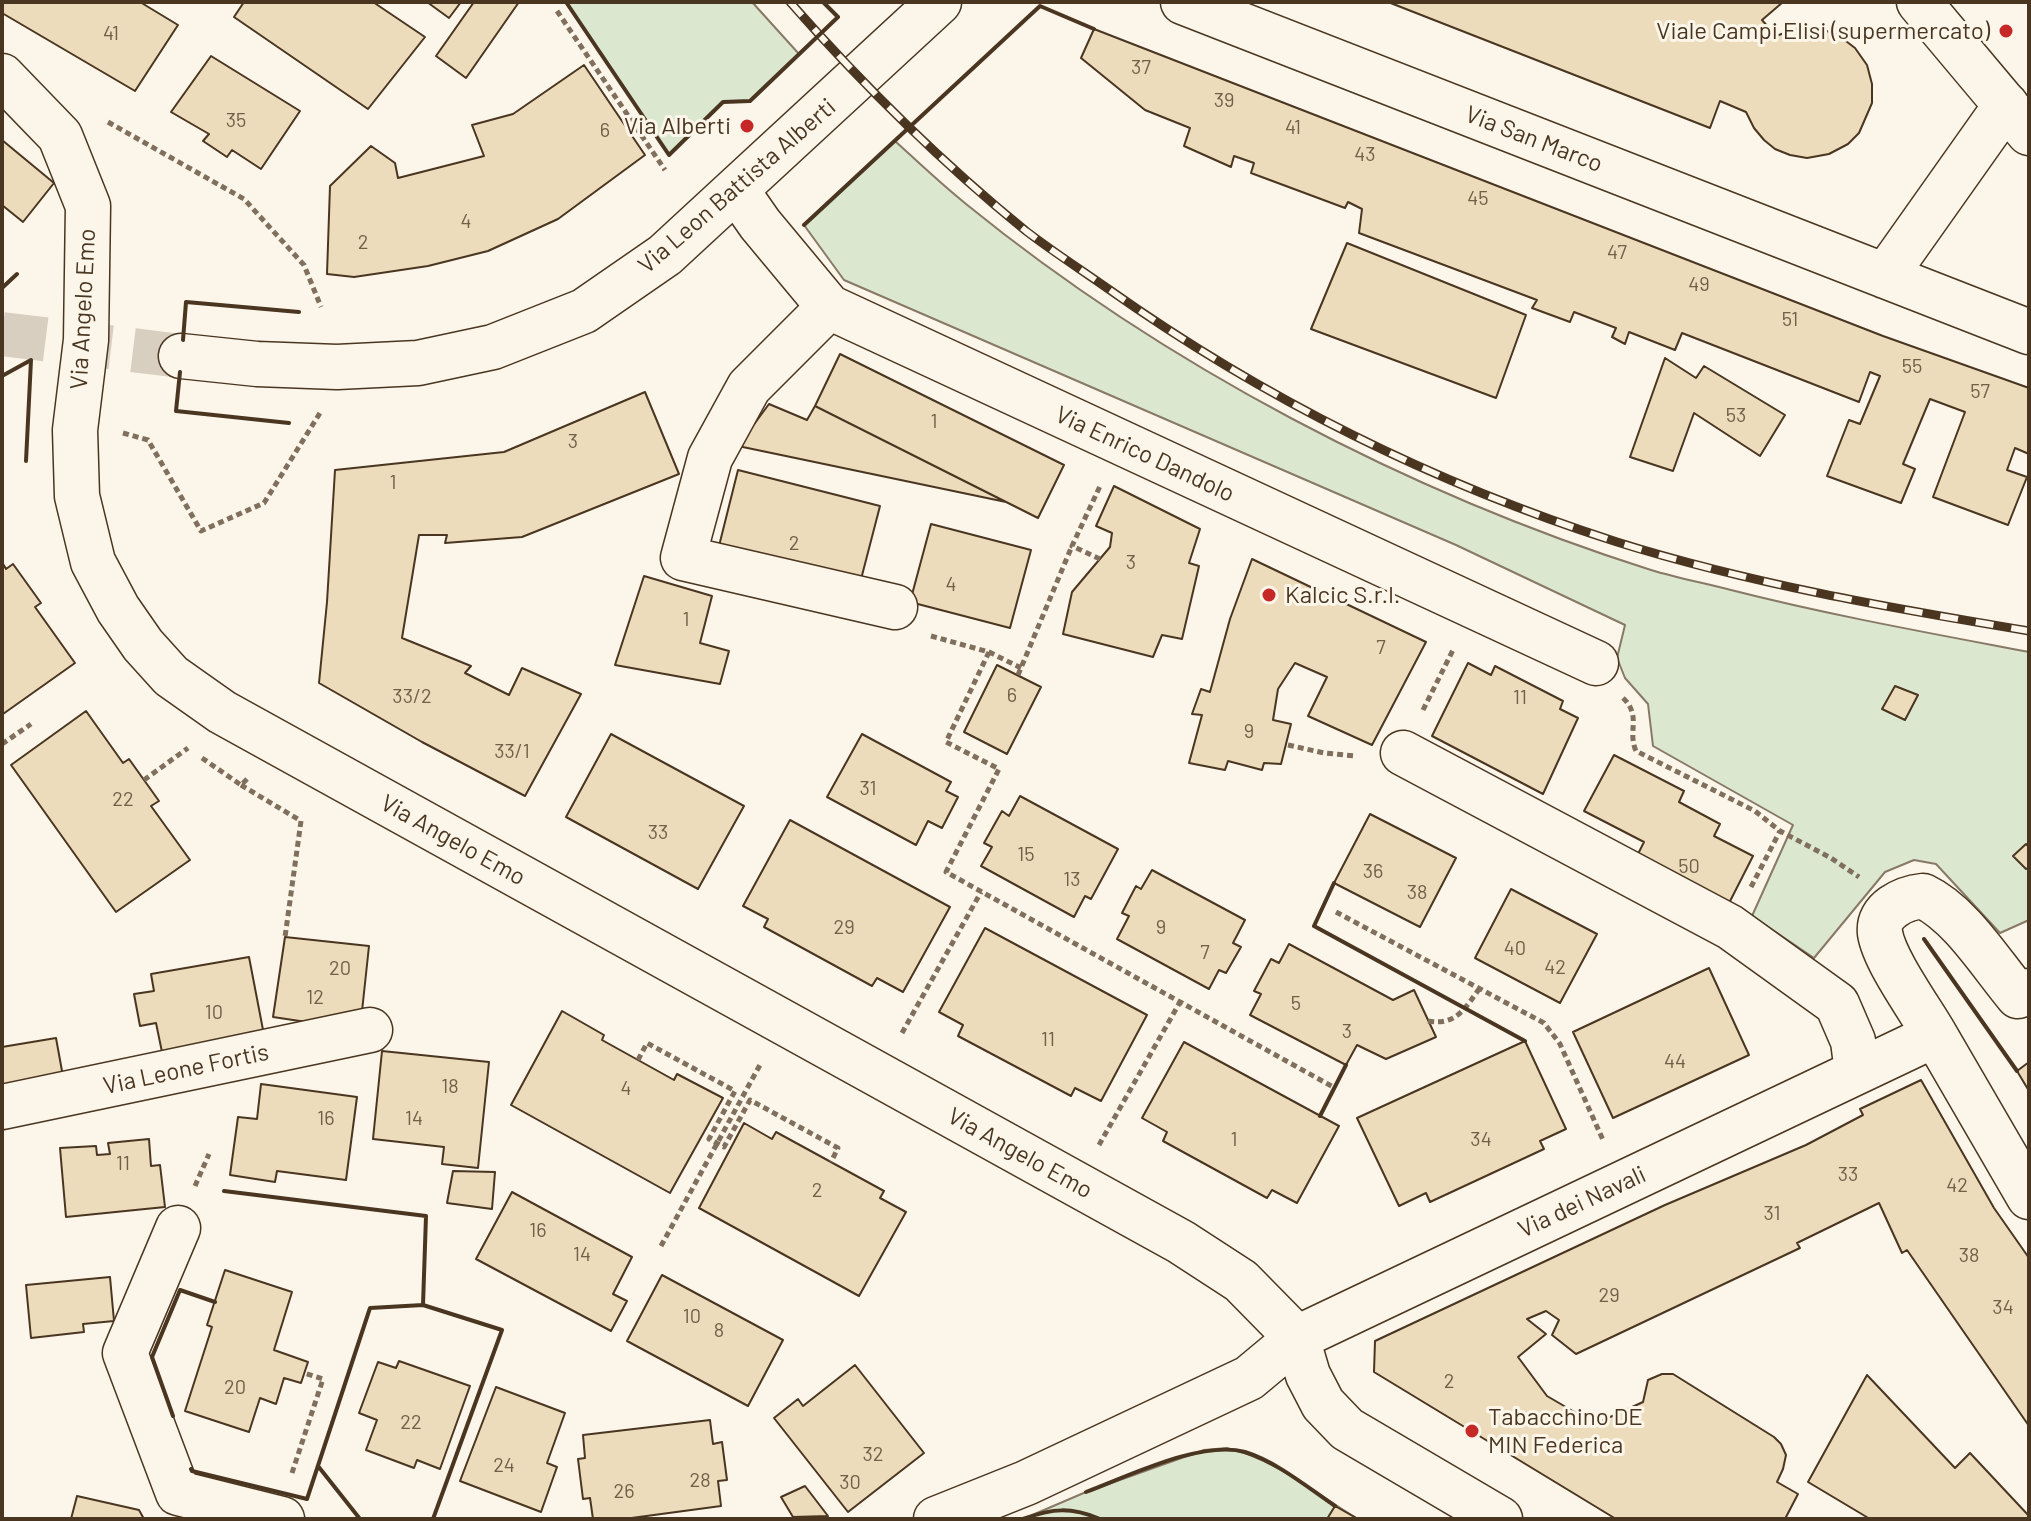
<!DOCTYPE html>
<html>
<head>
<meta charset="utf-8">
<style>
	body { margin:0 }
	#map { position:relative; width:2031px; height:1521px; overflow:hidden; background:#fbf6e9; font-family:Barlow,sans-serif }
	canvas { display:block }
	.frame { position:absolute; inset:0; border:4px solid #4a3520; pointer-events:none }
</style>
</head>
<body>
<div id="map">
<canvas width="2031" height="1521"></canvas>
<div class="frame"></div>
</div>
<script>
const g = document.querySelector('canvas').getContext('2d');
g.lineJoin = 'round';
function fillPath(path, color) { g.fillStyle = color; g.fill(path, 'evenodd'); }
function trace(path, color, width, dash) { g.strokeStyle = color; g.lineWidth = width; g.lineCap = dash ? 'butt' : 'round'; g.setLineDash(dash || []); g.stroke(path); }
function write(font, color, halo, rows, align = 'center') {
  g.font = font + ' Barlow,sans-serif'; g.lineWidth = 6; g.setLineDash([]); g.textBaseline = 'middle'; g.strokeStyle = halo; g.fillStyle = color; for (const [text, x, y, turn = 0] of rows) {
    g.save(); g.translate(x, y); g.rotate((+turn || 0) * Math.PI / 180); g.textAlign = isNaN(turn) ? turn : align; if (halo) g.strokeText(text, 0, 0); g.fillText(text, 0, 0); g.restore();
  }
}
const green = new Path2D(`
	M566,2H752L799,54L750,101L723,102L669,155Z
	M895,141C918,162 941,184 966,204C1164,365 1408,493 1651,570C1677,578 1704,583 1731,590C1829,615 1929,633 2029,652V920L2000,933L1936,864L1914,860L1885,872L1814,958L1752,916L1793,825L1653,746L1648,704L1625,678L1617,658L1625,625L1456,545L844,280L804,225Z
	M1227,1448C1276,1459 1315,1494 1358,1519H1023L1086,1492L1204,1450Z`);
fillPath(green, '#dce7d0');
trace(green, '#887966', 2);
const building = new Path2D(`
	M2,2H140L178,25L135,91L2,13Z
	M244,2H373L425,37L368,109L234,17Z
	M427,2H461L449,18Z
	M474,2H519L466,78L436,56Z
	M1388,2H1783L1762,20L1776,36L1798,28H1818L1838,35L1855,48L1867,65L1872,84V103L1859,133L1848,144L1829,154L1807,158L1790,155L1775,149L1764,140L1754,128L1746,112L1720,101L1710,128Z
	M1094,29L1883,336L2029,388V454L2015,448L2007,470L2027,477L2008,525L1933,497L1965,412L1930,399L1903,464L1915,469L1901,503L1827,476L1849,420L1860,424L1880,376L1870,372L1859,402L1682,333L1675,350L1629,332L1625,344L1612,337L1616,328L1574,312L1570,322L1532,308L1537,300L1359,233L1362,209L1348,202L1345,208L1251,173L1254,163L1234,156L1231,167L1184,146L1190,128L1145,110L1081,58Z
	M211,56L300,111L261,169L232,150L227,157L203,141L209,134L171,112Z
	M584,65L645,155L558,219L488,251L428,266L354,277L327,274L330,186L371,146L395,163L398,178L484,156L472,125L513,114Z
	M2,140L54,183L23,222L2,205Z
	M1347,243L1526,315L1496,398L1311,329Z
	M840,354L1064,465L1038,518L815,406Z
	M1665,358L1696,378L1704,366L1785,415L1760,456L1694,413L1673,471L1630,457Z
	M645,392L679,474L522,537L445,543L447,535H419L402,638L471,666L465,673L509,695L522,668L581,694L525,796L422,742L319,683L327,602L335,470L504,452Z
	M769,404L807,420L815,406L1006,502L738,446Z
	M738,470L880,506L859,587L718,550Z
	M1114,486L1200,529L1189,563L1199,566L1182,639L1162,635L1153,657L1063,634L1072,592L1110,547L1112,533L1096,526Z
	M931,524L1031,550L1010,628L910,602Z
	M1252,559L1426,642L1372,745L1308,716L1327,677L1295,663L1278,689L1273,720L1291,724L1281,764L1264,763L1262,770L1228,761L1225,770L1189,763L1202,715L1192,714L1201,689L1210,692L1230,619Z
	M2,562L6,569L13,564L41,603L35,607L75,663L3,714Z
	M644,576L712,596L700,643L729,651L720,684L615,665Z
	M1468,663L1491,675L1495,666L1563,701L1560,709L1578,718L1543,794L1432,736Z
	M997,665L1041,687L1007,754L964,732Z
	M1895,686L1918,695L1905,720L1882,709Z
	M86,711L123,763L129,759L159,801L151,806L190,860L116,912L11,765Z
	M611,734L744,806L698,889L566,817Z
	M862,734L951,782L946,791L958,797L942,828L928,821L916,845L827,797Z
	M1614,755L1684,791L1679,802L1720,824L1714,836L1753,856L1724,913L1632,866L1644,842L1584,811Z
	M1020,796L1118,849L1091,899L1085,896L1074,917L981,866L992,847L984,843L1002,811L1009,816Z
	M1370,814L1456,858L1420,927L1334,883Z
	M790,820L950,907L903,992L877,978L872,986L764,927L768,919L743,906Z
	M2026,844L2029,847V867L2026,869L2013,856Z
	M1152,870L1245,920L1233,943L1241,947L1226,973L1219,970L1209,989L1117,939L1129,916L1122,913L1136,886L1141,889Z
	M1511,889L1597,934L1560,1003L1475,958Z
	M985,928L1147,1015L1101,1101L1075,1088L1071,1096L958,1036L963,1025L939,1012Z
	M285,937L369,946L360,1030L273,1017Z
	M1289,944L1393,1000L1414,990L1436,1037L1386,1059L1357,1045L1346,1065L1250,1015L1261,994L1254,991L1271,959L1279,963Z
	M249,957L264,1035L162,1052L156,1023L140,1026L134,994L154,991L151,974Z
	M1709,968L1749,1055L1613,1118L1573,1032Z
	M562,1011L604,1035L602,1040L674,1080L677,1074L723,1098L670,1193L511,1105Z
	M56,1038L64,1082L2,1093V1047Z
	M1525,1041L1566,1129L1540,1141L1544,1149L1430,1202L1426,1193L1399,1206L1357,1118Z
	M1184,1042L1339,1126L1297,1203L1272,1190L1267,1198L1163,1141L1167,1132L1142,1118Z
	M382,1051L489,1062L478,1168L442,1164L444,1147L373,1139Z
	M2029,1062V1091L2017,1071Z
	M1921,1080L1994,1208L2029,1258V1426L1907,1250L1902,1253L1879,1203L1797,1243L1800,1248L1576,1354L1552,1335L1559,1320L1546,1311L1527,1319L1546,1334L1518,1357L1547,1396L1595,1424L1643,1402L1648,1380L1662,1374H1673L1774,1437L1781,1444L1786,1455L1783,1469L1777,1482L1798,1494L1785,1519H1616L1374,1372L1375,1341L1665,1205L1806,1145L1863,1115L1860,1109Z
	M261,1084L357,1097L346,1180L277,1171L275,1182L230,1175L238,1117L257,1119Z
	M744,1123L772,1139L776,1132L884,1191L880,1198L906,1212L859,1296L699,1208Z
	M149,1139L151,1166L160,1165L165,1207L66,1217L60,1148L96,1146L97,1155L110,1154L108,1143Z
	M453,1171L495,1172L492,1209L447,1203Z
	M512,1192L632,1257L613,1294L627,1301L611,1331L476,1259Z
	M225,1270L292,1292L274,1350L308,1362L301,1383L284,1378L276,1404L260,1398L249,1432L185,1411L212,1327L207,1325Z
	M662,1275L783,1340L748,1406L627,1341Z
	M110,1277L114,1321L83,1324L84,1332L31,1338L26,1285Z
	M399,1361L470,1386L440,1469L417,1460L414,1468L366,1450L377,1420L359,1413L378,1362L396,1368Z
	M855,1365L924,1453L848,1512L774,1418L798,1399L803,1406Z
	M1867,1375L1955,1468L1970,1453L2029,1516V1519H1870L1808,1482Z
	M496,1387L565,1413L547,1463L557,1467L541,1512L460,1481Z
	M710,1420L713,1444L722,1442L727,1480L718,1481L721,1506L624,1519H593L590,1498L583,1499L578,1459L585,1458L583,1435Z
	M805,1486L828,1516L793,1517L781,1497Z
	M77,1496L139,1510L144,1519H71Z
	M1335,1506L1358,1519H1327Z`);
fillPath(building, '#ecdcbc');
trace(building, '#4a3520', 2);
trace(new Path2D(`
	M2,334L181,356`), '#d8cfc1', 44, [44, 22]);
const minor = new Path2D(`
	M1183,2L2029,332
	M2,76L60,136L88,206L86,340L75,430L77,496L93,562L118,609L143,645L171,676L222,712L1181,1242L1241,1281L1297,1338L1308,1375L1323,1404L1347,1429L1500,1519
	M737,191L760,224L829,307L1596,663
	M1885,276L2006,105
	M829,307L749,387L710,458L683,558L895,607
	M1403,753L1730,927L1837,1004L1853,1041L1857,1072
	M1935,1035L2029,1197
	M2,1107L370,1030
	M178,1228L125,1353L178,1493L282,1519
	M936,1519L1026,1483L1249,1378L1297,1338L1935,1035C1920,1009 1884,960 1880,933C1877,910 1904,898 1923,896C1961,914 1991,964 2018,996L2029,991`);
const primary = new Path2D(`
	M1919,2L2029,133
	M181,356L257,364L337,367L418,363L493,347L584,311L665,255L939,2`);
trace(minor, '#4a3520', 47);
trace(primary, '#4a3520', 47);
trace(new Path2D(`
	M557,11L665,170
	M108,122L244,199L304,265L321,307
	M123,433L148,440L201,531L264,503L320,413
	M1100,559L1072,546L1101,484
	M931,636L989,652L1021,668
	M989,652L946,742L999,769L946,872L1335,1088
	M1018,675L1072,546
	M1623,698C1642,716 1627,731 1636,751L1755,811L1780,831L1831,858L1859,877
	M1423,710L1454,648
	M2,744L31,724
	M1288,745L1324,753L1356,756
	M202,758L241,785L248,778
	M144,780L188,748
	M241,785L301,821L285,937
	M1751,887L1780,831
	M1336,912L1544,1023L1560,1044L1603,1140
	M1428,1021C1455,1026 1465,1009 1479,989
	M902,1033L981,892
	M638,1060L647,1043L735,1091L709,1139L724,1147L750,1100L838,1148L831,1162
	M1099,1145L1180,1002
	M195,1186L209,1154
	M661,1246L761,1063
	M292,1473L323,1379L304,1373`), '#7f6f5c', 5, [6, 4]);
trace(minor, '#fbf6e9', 44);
trace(primary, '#fbf6e9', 44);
const rail = new Path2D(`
	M790,2C862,84 941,162 1026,231C1052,251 1080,269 1107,288C1264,399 1435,484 1617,542C1751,584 1891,608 2029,631`);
trace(rail, '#4a3520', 9);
trace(rail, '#fbf6e9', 6, [18]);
trace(new Path2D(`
	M566,2L669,155L723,102L750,101L838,17L823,2
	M804,225L1040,6L1094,29
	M2,288L17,274
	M183,340L186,302L299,312
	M180,372L176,411L289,423
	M2,376L31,360L26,461
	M1334,883L1314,926L1525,1041
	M1924,939L2017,1071
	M1320,1116L1346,1065
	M423,1305L502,1330L433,1519
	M173,1416L152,1357L180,1290L215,1302
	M318,1466L360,1519
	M191,1469L192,1471L307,1499L370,1308L423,1305L426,1216L224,1191
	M1086,1492C1129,1476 1201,1440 1245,1452C1277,1462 1307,1487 1335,1506
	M1023,1519C1053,1508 1071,1507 1100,1519`), '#4a3520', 4);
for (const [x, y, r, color] of [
	[2006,31,8,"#c62828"],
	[747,126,8,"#c62828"],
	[1269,595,8,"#c62828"],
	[1472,1431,8,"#c62828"]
]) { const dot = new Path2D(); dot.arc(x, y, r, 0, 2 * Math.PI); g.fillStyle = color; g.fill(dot); trace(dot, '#fbf6e9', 3); }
write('20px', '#725f47', null, [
	["41",111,33],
	["37",1141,67],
	["39",1224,100],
	["35",236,120],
	["41",1293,127],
	["6",605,130],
	["43",1365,154],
	["45",1478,198],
	["4",466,221],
	["2",363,242],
	["47",1617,252],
	["49",1699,284],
	["51",1790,319],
	["55",1912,366],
	["57",1980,391],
	["53",1736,415],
	["1",934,421],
	["3",573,441],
	["1",393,482],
	["2",794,543],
	["3",1131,562],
	["4",951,584],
	["1",686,619],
	["7",1381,647],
	["6",1012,695],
	["33/2",412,696],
	["11",1520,697],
	["9",1249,731],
	["33/1",512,751],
	["31",868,788],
	["22",123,799],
	["33",658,832],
	["15",1026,854],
	["50",1689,866],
	["36",1373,871],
	["13",1072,879],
	["38",1417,892],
	["29",844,927],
	["9",1161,927],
	["40",1515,948],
	["7",1205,952],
	["42",1555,967],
	["20",340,968],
	["12",315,997],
	["5",1296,1003],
	["10",214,1012],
	["3",1347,1031],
	["11",1048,1039],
	["44",1675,1061],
	["18",450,1086],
	["4",626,1088],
	["16",326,1118],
	["14",414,1118],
	["1",1234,1139],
	["34",1481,1139],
	["11",123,1163],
	["33",1848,1174],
	["42",1957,1185],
	["2",817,1190],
	["31",1772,1213],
	["16",538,1230],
	["14",582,1254],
	["38",1969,1255],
	["29",1609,1295],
	["34",2003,1307],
	["10",692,1316],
	["8",719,1330],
	["2",1449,1381],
	["20",235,1387],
	["22",411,1422],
	["32",873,1454],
	["24",504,1465],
	["28",700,1480],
	["30",850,1482],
	["26",624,1491]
]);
write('24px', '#4a3520', '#fbf6e9', [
	["Viale Campi Elisi (supermercato)",1990,31],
	["Via Alberti",731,126],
	["Kalcic S.r.l.",1285,595,"left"],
	["Tabacchino DE",1488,1417,"left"],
	["MIN Federica",1488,1445,"left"]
], 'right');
write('24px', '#4a3520', '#fbf6e9', [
	["Via San Marco",1534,139,21],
	["Via Leon Battista Alberti",737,186,-41],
	["Via Angelo Emo",83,309,-87],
	["Via Enrico Dandolo",1145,454,25],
	["Via Angelo Emo",453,840,29],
	["Via Leone Fortis",186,1069,-12],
	["Via Angelo Emo",1020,1153,29],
	["Via dei Navali",1582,1202,-25]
]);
</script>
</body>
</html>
